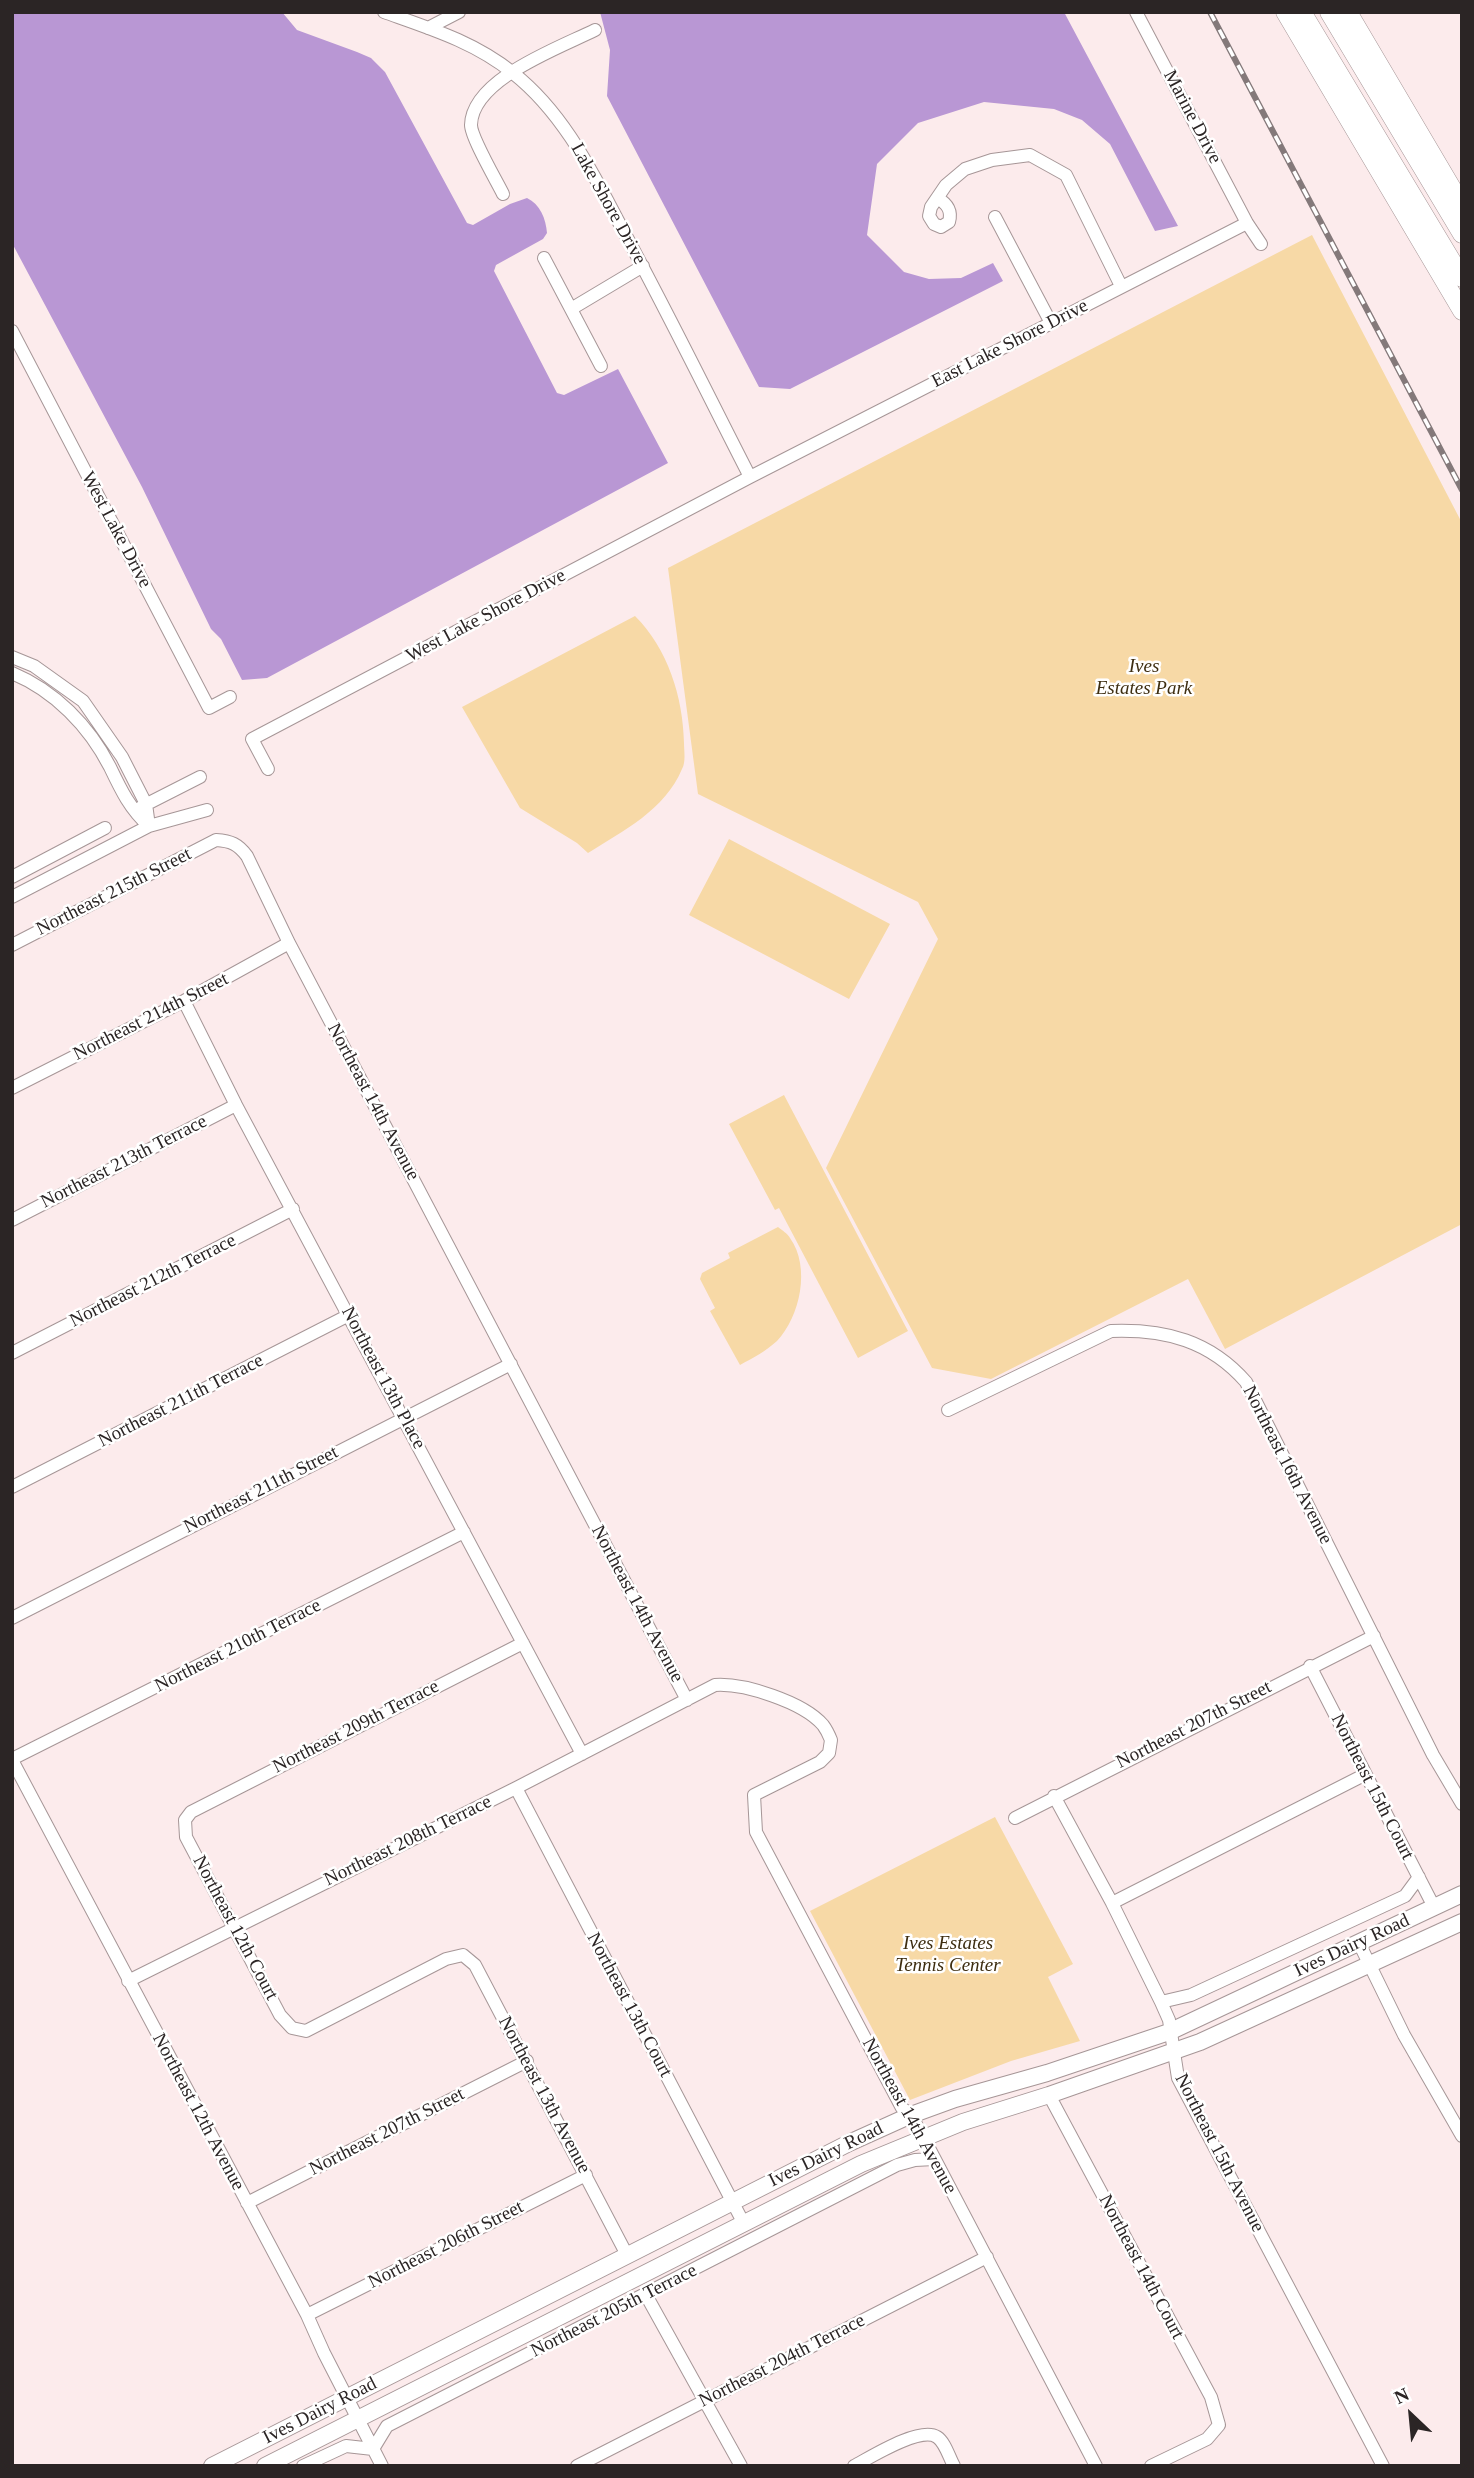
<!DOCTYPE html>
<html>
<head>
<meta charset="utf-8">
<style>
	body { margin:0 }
	#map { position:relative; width:1474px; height:2478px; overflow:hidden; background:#fcebec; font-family:"Times New Roman",serif }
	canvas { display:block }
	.frame { position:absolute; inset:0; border:14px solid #2b2525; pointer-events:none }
	.north { position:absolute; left:1376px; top:2380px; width:70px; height:70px; -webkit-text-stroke:5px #fff; paint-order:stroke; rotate:334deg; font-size:19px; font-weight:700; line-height:28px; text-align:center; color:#2b2525 }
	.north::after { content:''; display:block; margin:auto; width:24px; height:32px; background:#2b2525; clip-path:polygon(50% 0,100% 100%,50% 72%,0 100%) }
</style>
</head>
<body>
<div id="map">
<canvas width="1474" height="2478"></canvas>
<div class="frame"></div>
<div class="north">N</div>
</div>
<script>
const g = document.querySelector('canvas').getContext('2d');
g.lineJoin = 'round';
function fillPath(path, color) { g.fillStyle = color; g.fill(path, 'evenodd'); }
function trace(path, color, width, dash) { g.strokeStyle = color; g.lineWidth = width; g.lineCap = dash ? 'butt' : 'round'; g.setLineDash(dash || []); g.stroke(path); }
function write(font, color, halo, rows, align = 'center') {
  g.font = font + ' "Times New Roman",serif'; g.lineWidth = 5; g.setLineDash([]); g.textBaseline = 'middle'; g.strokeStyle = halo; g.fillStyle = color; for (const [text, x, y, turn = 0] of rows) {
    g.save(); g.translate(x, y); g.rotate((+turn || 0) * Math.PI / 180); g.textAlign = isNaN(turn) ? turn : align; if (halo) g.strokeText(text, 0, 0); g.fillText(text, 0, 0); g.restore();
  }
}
fillPath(new Path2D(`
	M1312,235L1462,523V1224L1225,1349L1188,1279L991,1379L932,1368L826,1168L938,939L918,902L698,794L668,568Z
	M635,616C668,649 683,697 684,743C684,751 686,762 682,769C665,810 623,831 588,853L577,843L520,808L462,707Z
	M729,839L890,924L849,999L689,915Z
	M784,1095L908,1331L858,1358L779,1208L775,1210L729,1124Z
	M778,1227C782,1230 788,1234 790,1238C811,1267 800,1317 777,1341C766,1351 753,1358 740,1365L710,1311L715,1308L700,1279L702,1273L730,1258L728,1253Z
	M995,1817L1073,1964L1048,1977L1080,2041L1011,2061L910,2100L810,1911Z`), '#f7d9a6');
fillPath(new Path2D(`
	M12,12H282L297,30L357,52L371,58L385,72L467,223L473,225L510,204L527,198C540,204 546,219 547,233L543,239L496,265L494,271L557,393L564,395L618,369L668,463L267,678L242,680L221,639L211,629L142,487L12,243Z
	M600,12H1064L1178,226L1155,231L1110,144L1082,120L1054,109L984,102L918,123L877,164L867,235L904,272L929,279L961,278L993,263L1003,281L790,389L759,387L607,96L610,50Z`), '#b997d4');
const minor = new Path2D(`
	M384,12C429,28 475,42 513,73C565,114 593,174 624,232C668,313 708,395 750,477
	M1136,12L1247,223
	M428,28L459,12
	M503,194C496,180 471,137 471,125C472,79 559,48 595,30
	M937,198C948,204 952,211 949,222L941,227L934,224L929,216L931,207L946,185L965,169L992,160L1030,155L1066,175L1121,286
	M995,217L1051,323
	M544,258L601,366
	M571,309L643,266
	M12,331L209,708L230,697
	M12,657L34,666L83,701L122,757L146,804L149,826
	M12,673C55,691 89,726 110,767C121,790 130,809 149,826
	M268,769L252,739L750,477L1247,223L1261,244
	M141,807L200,777
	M12,877L105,828
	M12,897L149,826L207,810
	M12,945L216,840C231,841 238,844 247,856L289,943L687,1700
	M184,1001L236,1105L582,1754
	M12,1088L184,1001L289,943
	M12,1220L236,1105
	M12,1353L293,1209
	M948,1410L1111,1331C1166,1329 1210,1341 1246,1382L1433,1755L1462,1804
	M12,1487L349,1315
	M12,1618L511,1364
	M523,1643L191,1812L185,1820L186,1837L280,2015L292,2028L306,2031L446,1959L463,1955L475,1965L627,2255
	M1310,1666L1434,1907
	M12,1759L464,1532
	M12,1760L307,2315L324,2353L382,2466
	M516,1788L743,2222
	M1054,1796L1112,1903L1161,2002L1169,2020L1178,2078L1383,2466
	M1015,1818L1374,1636
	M1112,1903L1364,1775
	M1359,1943L1404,2035L1462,2136
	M128,1981L516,1788L715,1685C744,1683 803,1702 823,1725C826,1729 829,1735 831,1740L829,1753L820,1762L754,1795L756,1832L902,2108L911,2115L929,2148L1096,2466
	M1161,2002L1191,1995L1405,1896L1419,1877
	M1049,2095L1211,2397L1219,2425L1207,2439L1151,2466
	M247,2203L527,2061
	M646,2295L741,2466
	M307,2315L586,2175
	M303,2466L346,2446L373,2449L387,2426L897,2165L915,2160L934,2159
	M577,2466L987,2257
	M854,2466C871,2457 920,2426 937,2437C945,2442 949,2457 954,2466`);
const major = new Path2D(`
	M212,2466L849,2143L911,2115L955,2099L1047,2073L1169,2032L1462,1894
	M265,2466L861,2164L963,2122L1049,2095L1200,2042L1462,1922`);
const highway = new Path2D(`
	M1285,12L1462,311
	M1302,12L1462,278
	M1329,12L1462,234
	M1348,12L1462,205`);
trace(minor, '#a69697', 14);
trace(major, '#a69697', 18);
trace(highway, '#a69697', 19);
trace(minor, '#fff', 12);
trace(major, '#fff', 16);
trace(highway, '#fff', 18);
const rail = new Path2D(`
	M1210,12L1462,490`);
trace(rail, '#84797a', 6);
trace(rail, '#fff', 3.5, [10]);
write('19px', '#2b2525', '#fff', [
	["Marine Drive",1192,117,62],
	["Lake Shore Drive",608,204,61],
	["East Lake Shore Drive",1010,344,-27],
	["West Lake Drive",116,530,62],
	["West Lake Shore Drive",486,616,-28],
	["Northeast 215th Street",114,892,-27],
	["Northeast 214th Street",151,1017,-27],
	["Northeast 14th Avenue",373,1102,62],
	["Northeast 213th Terrace",124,1162,-27],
	["Northeast 212th Terrace",153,1281,-27],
	["Northeast 13th Place",383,1378,62],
	["Northeast 211th Terrace",181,1401,-27],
	["Northeast 16th Avenue",1287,1465,63],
	["Northeast 211th Street",261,1490,-27],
	["Northeast 14th Avenue",637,1604,62],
	["Northeast 210th Terrace",238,1646,-27],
	["Northeast 207th Street",1194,1725,-27],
	["Northeast 209th Terrace",356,1727,-27],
	["Northeast 15th Court",1372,1787,63],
	["Northeast 208th Terrace",408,1841,-26],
	["Northeast 12th Court",235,1928,62],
	["Ives Dairy Road",1352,1946,-25],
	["Northeast 13th Court",629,2005,62],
	["Northeast 13th Avenue",544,2095,62],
	["Northeast 12th Avenue",198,2112,62],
	["Northeast 14th Avenue",909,2116,61],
	["Northeast 207th Street",387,2132,-27],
	["Northeast 15th Avenue",1219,2153,63],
	["Ives Dairy Road",826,2155,-26],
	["Northeast 206th Street",446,2245,-27],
	["Northeast 14th Court",1141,2267,62],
	["Northeast 205th Terrace",614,2311,-27],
	["Northeast 204th Terrace",782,2361,-27],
	["Ives Dairy Road",320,2411,-27]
]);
write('italic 19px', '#3e2e11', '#fff', [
	["Ives",1144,667],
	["Estates Park",1144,689],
	["Ives Estates",948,1944],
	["Tennis Center",948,1966]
]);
</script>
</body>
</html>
